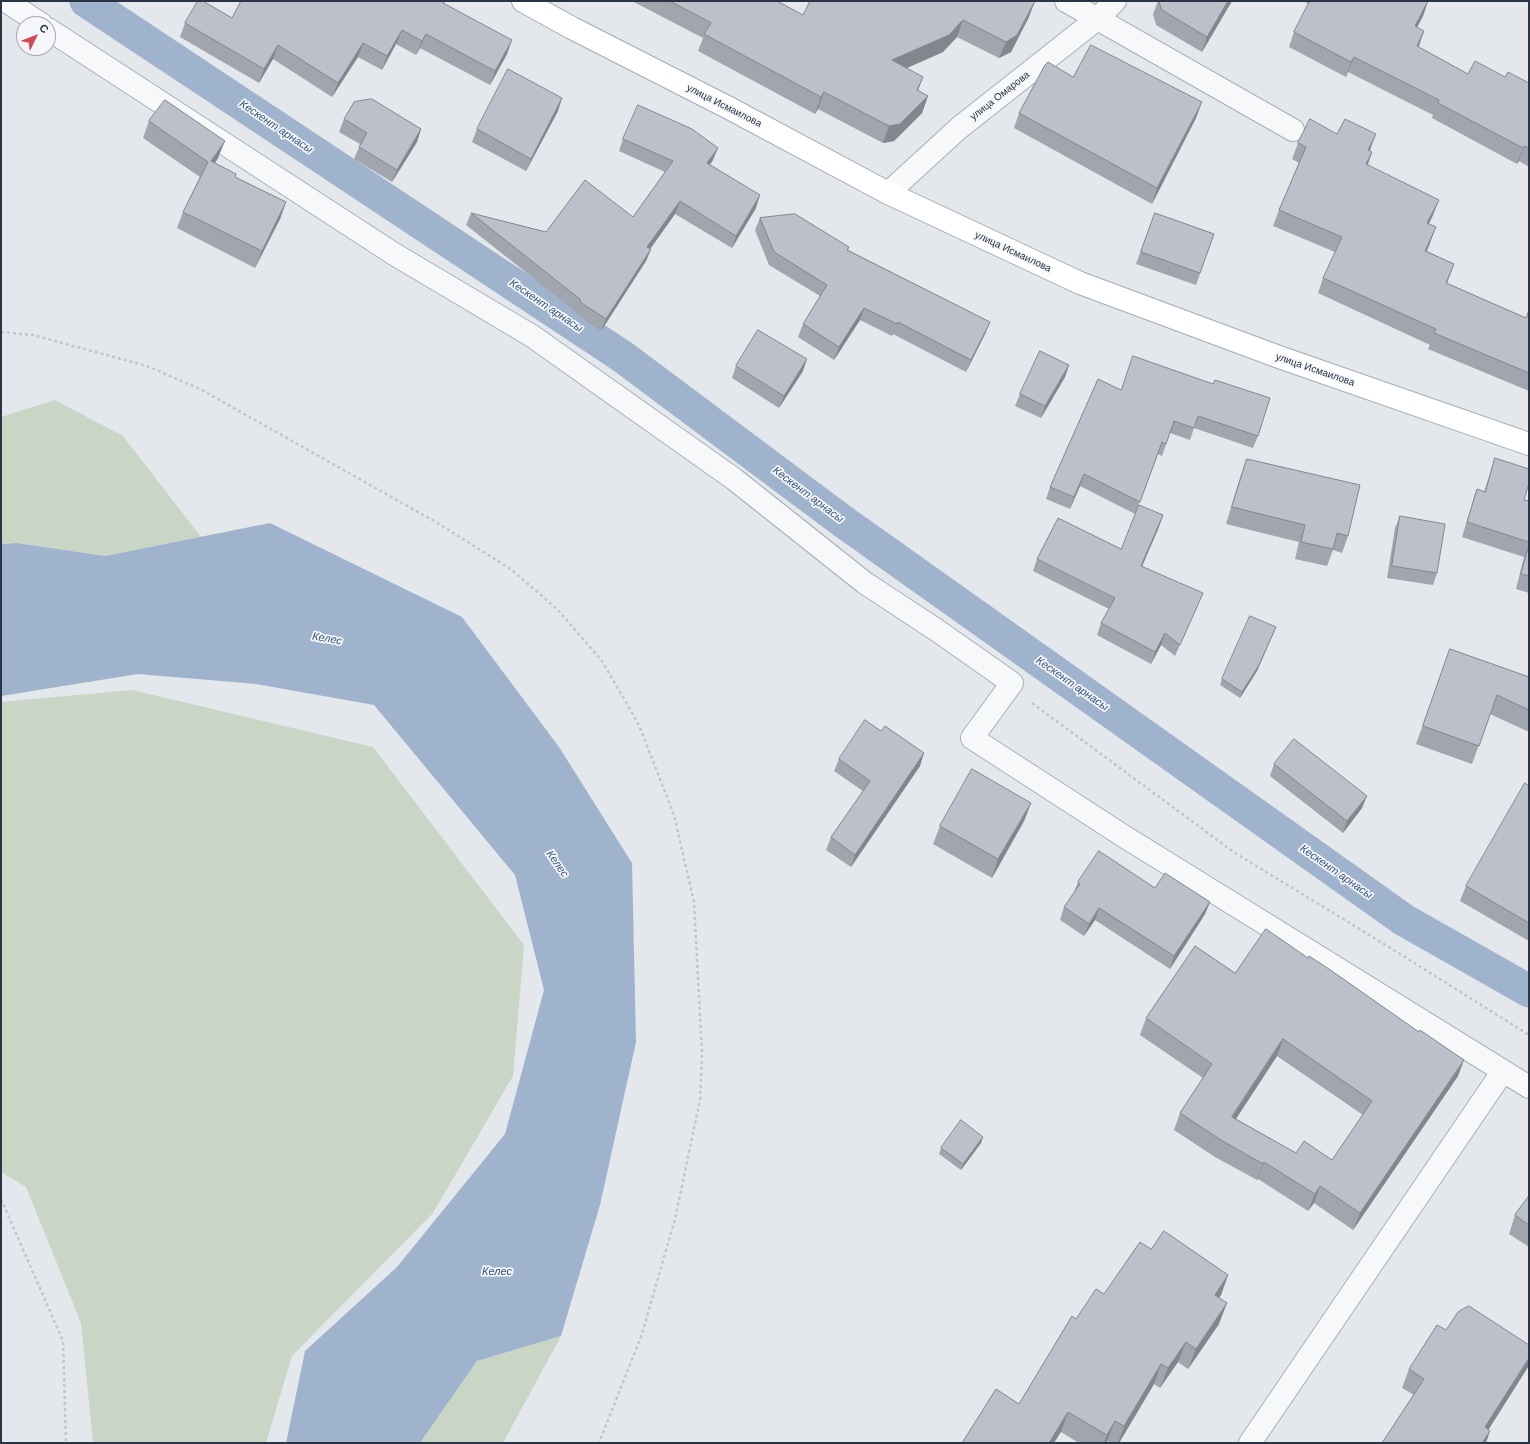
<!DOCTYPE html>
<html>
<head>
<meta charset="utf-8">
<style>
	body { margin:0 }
	#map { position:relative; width:1530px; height:1444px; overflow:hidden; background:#e4e7ec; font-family:Arial,sans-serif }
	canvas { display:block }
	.frame { position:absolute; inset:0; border:2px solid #2b3445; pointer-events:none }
	.north { position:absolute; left:16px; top:16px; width:40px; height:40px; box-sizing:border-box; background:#f4f6f9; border:1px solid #a4a8b1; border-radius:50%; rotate:47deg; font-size:11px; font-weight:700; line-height:16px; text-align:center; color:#2b3445 }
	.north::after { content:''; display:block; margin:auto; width:14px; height:18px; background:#d1495b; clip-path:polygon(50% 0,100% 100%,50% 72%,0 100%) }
</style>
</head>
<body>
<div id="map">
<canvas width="1530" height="1444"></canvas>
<div class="frame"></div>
<div class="north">С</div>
</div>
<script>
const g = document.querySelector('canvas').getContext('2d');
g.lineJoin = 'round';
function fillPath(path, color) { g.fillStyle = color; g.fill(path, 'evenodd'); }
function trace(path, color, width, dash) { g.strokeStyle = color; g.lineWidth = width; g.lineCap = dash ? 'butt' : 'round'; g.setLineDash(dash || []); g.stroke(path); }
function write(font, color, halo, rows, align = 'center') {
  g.font = font + ' Arial,sans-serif'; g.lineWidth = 3.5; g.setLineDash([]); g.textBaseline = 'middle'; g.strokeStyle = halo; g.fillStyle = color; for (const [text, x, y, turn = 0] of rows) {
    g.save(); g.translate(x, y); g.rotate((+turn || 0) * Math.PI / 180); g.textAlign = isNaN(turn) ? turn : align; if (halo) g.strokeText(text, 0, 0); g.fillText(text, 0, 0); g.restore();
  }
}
fillPath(new Path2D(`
	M55,400L123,436L201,537L105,556L17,543L1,544V417Z
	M132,690L373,747L524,945L513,1076L433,1213L292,1356L266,1443H93L81,1323L26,1187L1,1172V702Z
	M561,1336L503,1443H420L477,1361Z`), '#c9d6c5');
fillPath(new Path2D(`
	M270,523L462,617L559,747L632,863L636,1042L600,1205L561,1336L477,1361L420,1443H286L305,1351L397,1267L505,1134L544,990L515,875L374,705L256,684L138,674L1,696V544L17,543L105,556Z`), '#9fb4cc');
trace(new Path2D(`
	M86,1L623,357L841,520L1404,920L1529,991`), '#9fb4cc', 33);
const minor = new Path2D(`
	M6,1L41,24
	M1066,1L1293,130
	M48,29L394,254L532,336L734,479L865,583L935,629L1012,683L972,738L1125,837L1529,1087
	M888,193L959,128L1097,19L1115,1
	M1250,1443L1503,1071`);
const major = new Path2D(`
	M523,1L572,28L729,108L888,193L1080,283L1279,357L1529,444`);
trace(minor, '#a9aeb7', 24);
trace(major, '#a3abb8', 24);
trace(new Path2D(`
	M1,332L33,335L147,366L200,389L441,525L512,570L557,609L602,661L639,725L674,815L694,902L702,1053L700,1100L675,1219L642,1334L599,1443
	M1032,703L1235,853L1389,947L1529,1035
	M1,1199L63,1341L66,1443`), '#c2c5cb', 2.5, [3, 3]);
trace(minor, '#f7f8fa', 22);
trace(major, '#fff', 22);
fillPath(new Path2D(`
	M241,1H445L444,4L507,54L490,85L420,48L416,55L396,44L382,70L358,57L332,97L273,59L259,83L180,37L185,23L232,18Z
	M632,1H777L803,15L1029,17L1011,52L999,58L957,37L943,52L907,68L918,90L928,96L922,113L894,141L883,143L818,109L815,114L698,51L703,38Z
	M1158,1H1232L1202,52L1156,25L1153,14Z
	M1303,1H1428L1423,16L1417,27L1418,47L1468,74L1505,77L1529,83V167L1519,161L1517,164L1432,118L1433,115L1348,72L1346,77L1289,47L1294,32L1309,4Z
	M1073,77L1196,118L1152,204L1014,128L1019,113Z
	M558,111L526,171L472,142L477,129Z
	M344,119L421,129L417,142L392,182L354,159L359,147L360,144L339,132Z
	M149,121L218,158L215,163L235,177L286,202L280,219L255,268L177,228L183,212L200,177L143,138Z
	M623,139L713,160L710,165L756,208L732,248L675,214L650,249H651L646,261L601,331L576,314V312L466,225L471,213L546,232L633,217L665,172L619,151Z
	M1298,143L1370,151L1372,152L1368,165L1433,215L1429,224L1430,243L1427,251L1454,264L1447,283L1526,318L1529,310V391L1428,349L1430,345L1318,293L1323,278L1335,252L1273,226L1279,210L1299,163L1292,159Z
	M1155,213L1214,234L1196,285L1136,264Z
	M760,218L849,247L848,250L990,322L985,334L966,372L893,334L892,336L860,320L834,360L798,337L803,324L820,296L769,265L755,230Z
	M1069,365L1065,377L1041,418L1015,406L1020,394Z
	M736,366L803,371L779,408L732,378Z
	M1121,390L1258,436L1253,448L1194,428L1190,440L1170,433L1162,456L1158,454L1135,514L1080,486L1070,509L1046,499L1050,487Z
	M1495,458L1524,500L1529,501V593L1516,589L1524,557L1462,537L1472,504L1477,489L1484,492Z
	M1247,459L1348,536L1342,553L1333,550L1327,566L1295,559L1299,542L1226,524L1241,475Z
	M1400,516L1437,573L1433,585L1387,578L1395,528Z
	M1159,527L1142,566L1198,605L1175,656L1161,645L1151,664L1097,635L1101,623L1109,609L1033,571L1037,559L1121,549Z
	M1273,633L1257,671L1240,698L1220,685L1222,679Z
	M1450,649L1529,677V732L1490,714L1472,764L1416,744Z
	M839,759L920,766L851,867L826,850L831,837L863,791L834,771Z
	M1274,764L1362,808L1343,833L1270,776Z
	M1529,786V941L1460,901L1466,886Z
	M1031,803L1024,821L992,878L933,844L940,826Z
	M1078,882L1155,888L1210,902L1205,914L1170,969L1095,920L1084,936L1060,920L1064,907L1074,892Z
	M1308,958L1458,1076L1353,1230L1314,1203L1308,1211L1258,1179L1257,1180L1215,1157L1174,1130L1180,1113L1203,1078L1140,1035L1146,1018L1235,973ZM1277,1056L1363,1115L1332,1160L1296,1153L1236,1119Z
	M981,1143L961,1170L939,1154L941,1148Z
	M1529,1196V1247L1509,1234L1515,1215Z
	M1151,1249L1228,1275L1221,1295L1219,1298V1324L1188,1369L1178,1362L1160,1388L1154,1384L1119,1443H1110L1107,1441L1106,1443H1079L1061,1432L1019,1404L1076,1319L1104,1294Z
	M1446,1330L1528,1367L1488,1430L1414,1395L1402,1388L1409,1369Z`), '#a1a5ae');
fillPath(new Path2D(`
	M1035,1L1029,17L1011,52L999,58L1006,42Z
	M1228,1H1232L1202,52L1207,37Z
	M1428,1L1423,16L1410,41L1415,26Z
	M963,20L957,37L943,52L886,77L892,60Z
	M402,30L396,44L382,70L387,56Z
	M1424,31L1419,46L1411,61L1417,46Z
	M426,34L420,48L416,55L422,41Z
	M512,40L507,54L490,85L495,71Z
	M363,43L358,57L332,97L338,83Z
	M278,45L273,59L259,83L264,69Z
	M1354,57L1346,77L1351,62Z
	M923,77L917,93V90Z
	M824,92L818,109L815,114L821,97Z
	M928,96L922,113L894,141L883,143L889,126Z
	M562,98L558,111L526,171L531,159Z
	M1202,102L1196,118L1152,204L1157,188Z
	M421,129L417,142L392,182L397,170Z
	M1376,134L1370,150L1362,166L1368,150Z
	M225,141L218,158L205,177L211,161Z
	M1524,146L1519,161L1517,164L1523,148Z
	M718,148L713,160L702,175L707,163Z
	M1372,152L1366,168V164Z
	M760,195L756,208L732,248L736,236Z
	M1439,200L1433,215L1421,239L1427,223Z
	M680,201L675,214L643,259L647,247Z
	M286,202L280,219L255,268L262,251Z
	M1436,227L1430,243L1420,266L1425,251Z
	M651,249L646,261L601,331L606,319Z
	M1454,264L1448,280L1440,299L1446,283Z
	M864,308L860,320L834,360L839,347Z
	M990,322L985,334L966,372L971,360Z
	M807,359L803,371L779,408L784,396Z
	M1069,365L1065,377L1041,418L1045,406Z
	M1084,474L1080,486L1070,509L1074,497Z
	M1163,515L1159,527L1137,578L1141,566Z
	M1276,627L1257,671L1240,698L1242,692Z
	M1165,633L1161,645L1151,664L1155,652Z
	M924,753L920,766L851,867L855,855Z
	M1367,796L1362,808L1343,833L1347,821Z
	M1031,803L1024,821L992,878L998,859Z
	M1210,902L1205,914L1170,969L1174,956Z
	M1099,908L1095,920L1084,936L1089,924Z
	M1283,1039L1277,1056L1226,1134L1232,1117Z
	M1464,1060L1458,1076L1353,1230L1360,1213Z
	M983,1137L981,1143L961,1170L963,1164Z
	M1264,1162L1258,1179L1257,1180L1263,1164Z
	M1320,1186L1314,1203L1308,1211L1315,1194Z
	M1228,1275L1221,1295L1207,1315L1215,1295Z
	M1227,1303L1219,1324L1188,1369L1196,1349Z
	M1186,1342L1178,1362L1160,1388L1168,1368Z
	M1529,1358V1364L1528,1367L1480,1443L1485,1427Z
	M1161,1364L1154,1384L1119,1443H1118L1124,1426Z
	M1068,1412L1061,1432L1054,1443H1049Z
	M1115,1421L1107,1441L1106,1443H1104L1107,1435Z
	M1490,1431L1486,1443H1482Z`), '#83868d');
const building = new Path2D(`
	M198,1H203L232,18L241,1H444L443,3L512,40L495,71L426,34L422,41L402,30L387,56L363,43L338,83L278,45L264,69L185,23Z
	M670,1H777L803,15L810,1H1035L1017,35L1006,42L963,20L949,35L892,60L923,77L917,90L928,96L900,124L889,126L824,92L821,97L704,34L711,23Z
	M1159,1H1228L1207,37L1162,10Z
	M1310,1H1428L1415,26L1424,31L1417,46L1468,74L1475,61L1505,77L1508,72L1529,83V148L1524,146L1523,148L1438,103L1439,100L1354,57L1351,62L1294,32Z
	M1091,45L1202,102L1157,188L1019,113L1045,65L1048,62L1073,77Z
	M508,69L562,98L531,159L477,129Z
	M372,99L421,129L397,170L359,147L367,133L344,119L354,102Z
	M165,100L225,141L211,161L236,174L235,177L286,202L262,251L183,212L208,162L149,121Z
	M638,105L692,129L718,148L707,163L760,195L736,236L680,201L647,247L651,249L606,319L580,302L581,300L471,213L546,232L585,180L633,217L673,161L623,139Z
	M1310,119L1337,134L1345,119L1376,134L1368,150L1372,152L1366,164L1439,200L1427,223L1436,227L1425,251L1454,264L1446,283L1526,318L1529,310V373L1434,333L1436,329L1323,278L1342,237L1279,210L1306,147L1298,143Z
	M1155,213L1214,234L1200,273L1141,252Z
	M795,214L849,247L847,250L990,322L971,360L898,322L897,324L864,308L839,347L803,324L827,285L774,252L760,218Z
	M758,330L807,359L784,396L736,366Z
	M1040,351L1069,365L1045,406L1020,394Z
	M1133,356L1213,384L1215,380L1270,398L1258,436L1198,416L1194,428L1174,421L1166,444L1162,442L1140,502L1084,474L1074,497L1050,487L1098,379L1121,390Z
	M1495,458L1529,469V483L1524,500L1529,501V542L1467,522L1477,489L1485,492Z
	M1247,459L1360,485L1348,536L1337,533L1333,549L1301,542L1305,525L1232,507Z
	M1139,505L1163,515L1141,566L1203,593L1180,645L1165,633L1155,652L1101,623L1115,598L1037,559L1058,518L1121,549Z
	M1400,516L1445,524L1437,573L1392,566Z
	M1529,545V576L1521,574Z
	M1250,616L1276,627L1259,665L1242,692L1222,679Z
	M1450,649L1529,677V710L1497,695L1479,746L1423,726Z
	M865,720L881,731L885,726L924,753L855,855L831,837L870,781L839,759Z
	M1294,739L1367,796L1347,821L1274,764Z
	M972,769L1031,803L998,859L940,826Z
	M1525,783L1529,786V923L1466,886Z
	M1099,851L1155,888L1165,873L1210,902L1174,956L1099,908L1089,924L1064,907L1080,884L1078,882Z
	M1266,929L1308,958L1309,956L1329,969L1419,1032L1420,1030L1464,1060L1360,1213L1320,1186L1315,1194L1264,1162L1263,1164L1221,1140L1180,1113L1212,1064L1146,1018L1195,946L1235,973ZM1283,1039L1372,1101L1332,1160L1304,1141L1296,1153L1232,1117Z
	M961,1120L983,1137L963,1164L941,1148Z
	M1529,1196V1225L1515,1215Z
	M1164,1231L1228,1275L1215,1295L1227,1303L1196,1349L1186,1342L1168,1368L1161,1364L1124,1426L1115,1421L1107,1435L1068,1412L1049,1443H962L996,1389L1019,1404L1072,1316L1076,1319L1096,1289L1104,1294L1140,1242L1151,1249Z
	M1469,1306L1529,1345V1358L1485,1427L1490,1431L1482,1443H1382L1424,1379L1409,1369L1437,1325L1446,1330L1458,1312Z`);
fillPath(building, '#bbc0ca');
trace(building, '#83868d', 1);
write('10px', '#2b3445', '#f4f6f9', [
	["улица Омарова",1000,96,-38],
	["улица Исмаилова",724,106,27],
	["улица Исмаилова",1013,252,25],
	["улица Исмаилова",1315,370,19]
]);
write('italic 11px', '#34527a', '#f4f6f9', [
	["Кескент арнасы",276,127,34],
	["Кескент арнасы",546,306,34],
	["Кескент арнасы",808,495,37],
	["Келес",327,639,10],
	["Кескент арнасы",1072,684,35],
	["Келес",557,864,55],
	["Кескент арнасы",1336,872,35],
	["Келес",497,1272]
]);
</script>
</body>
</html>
